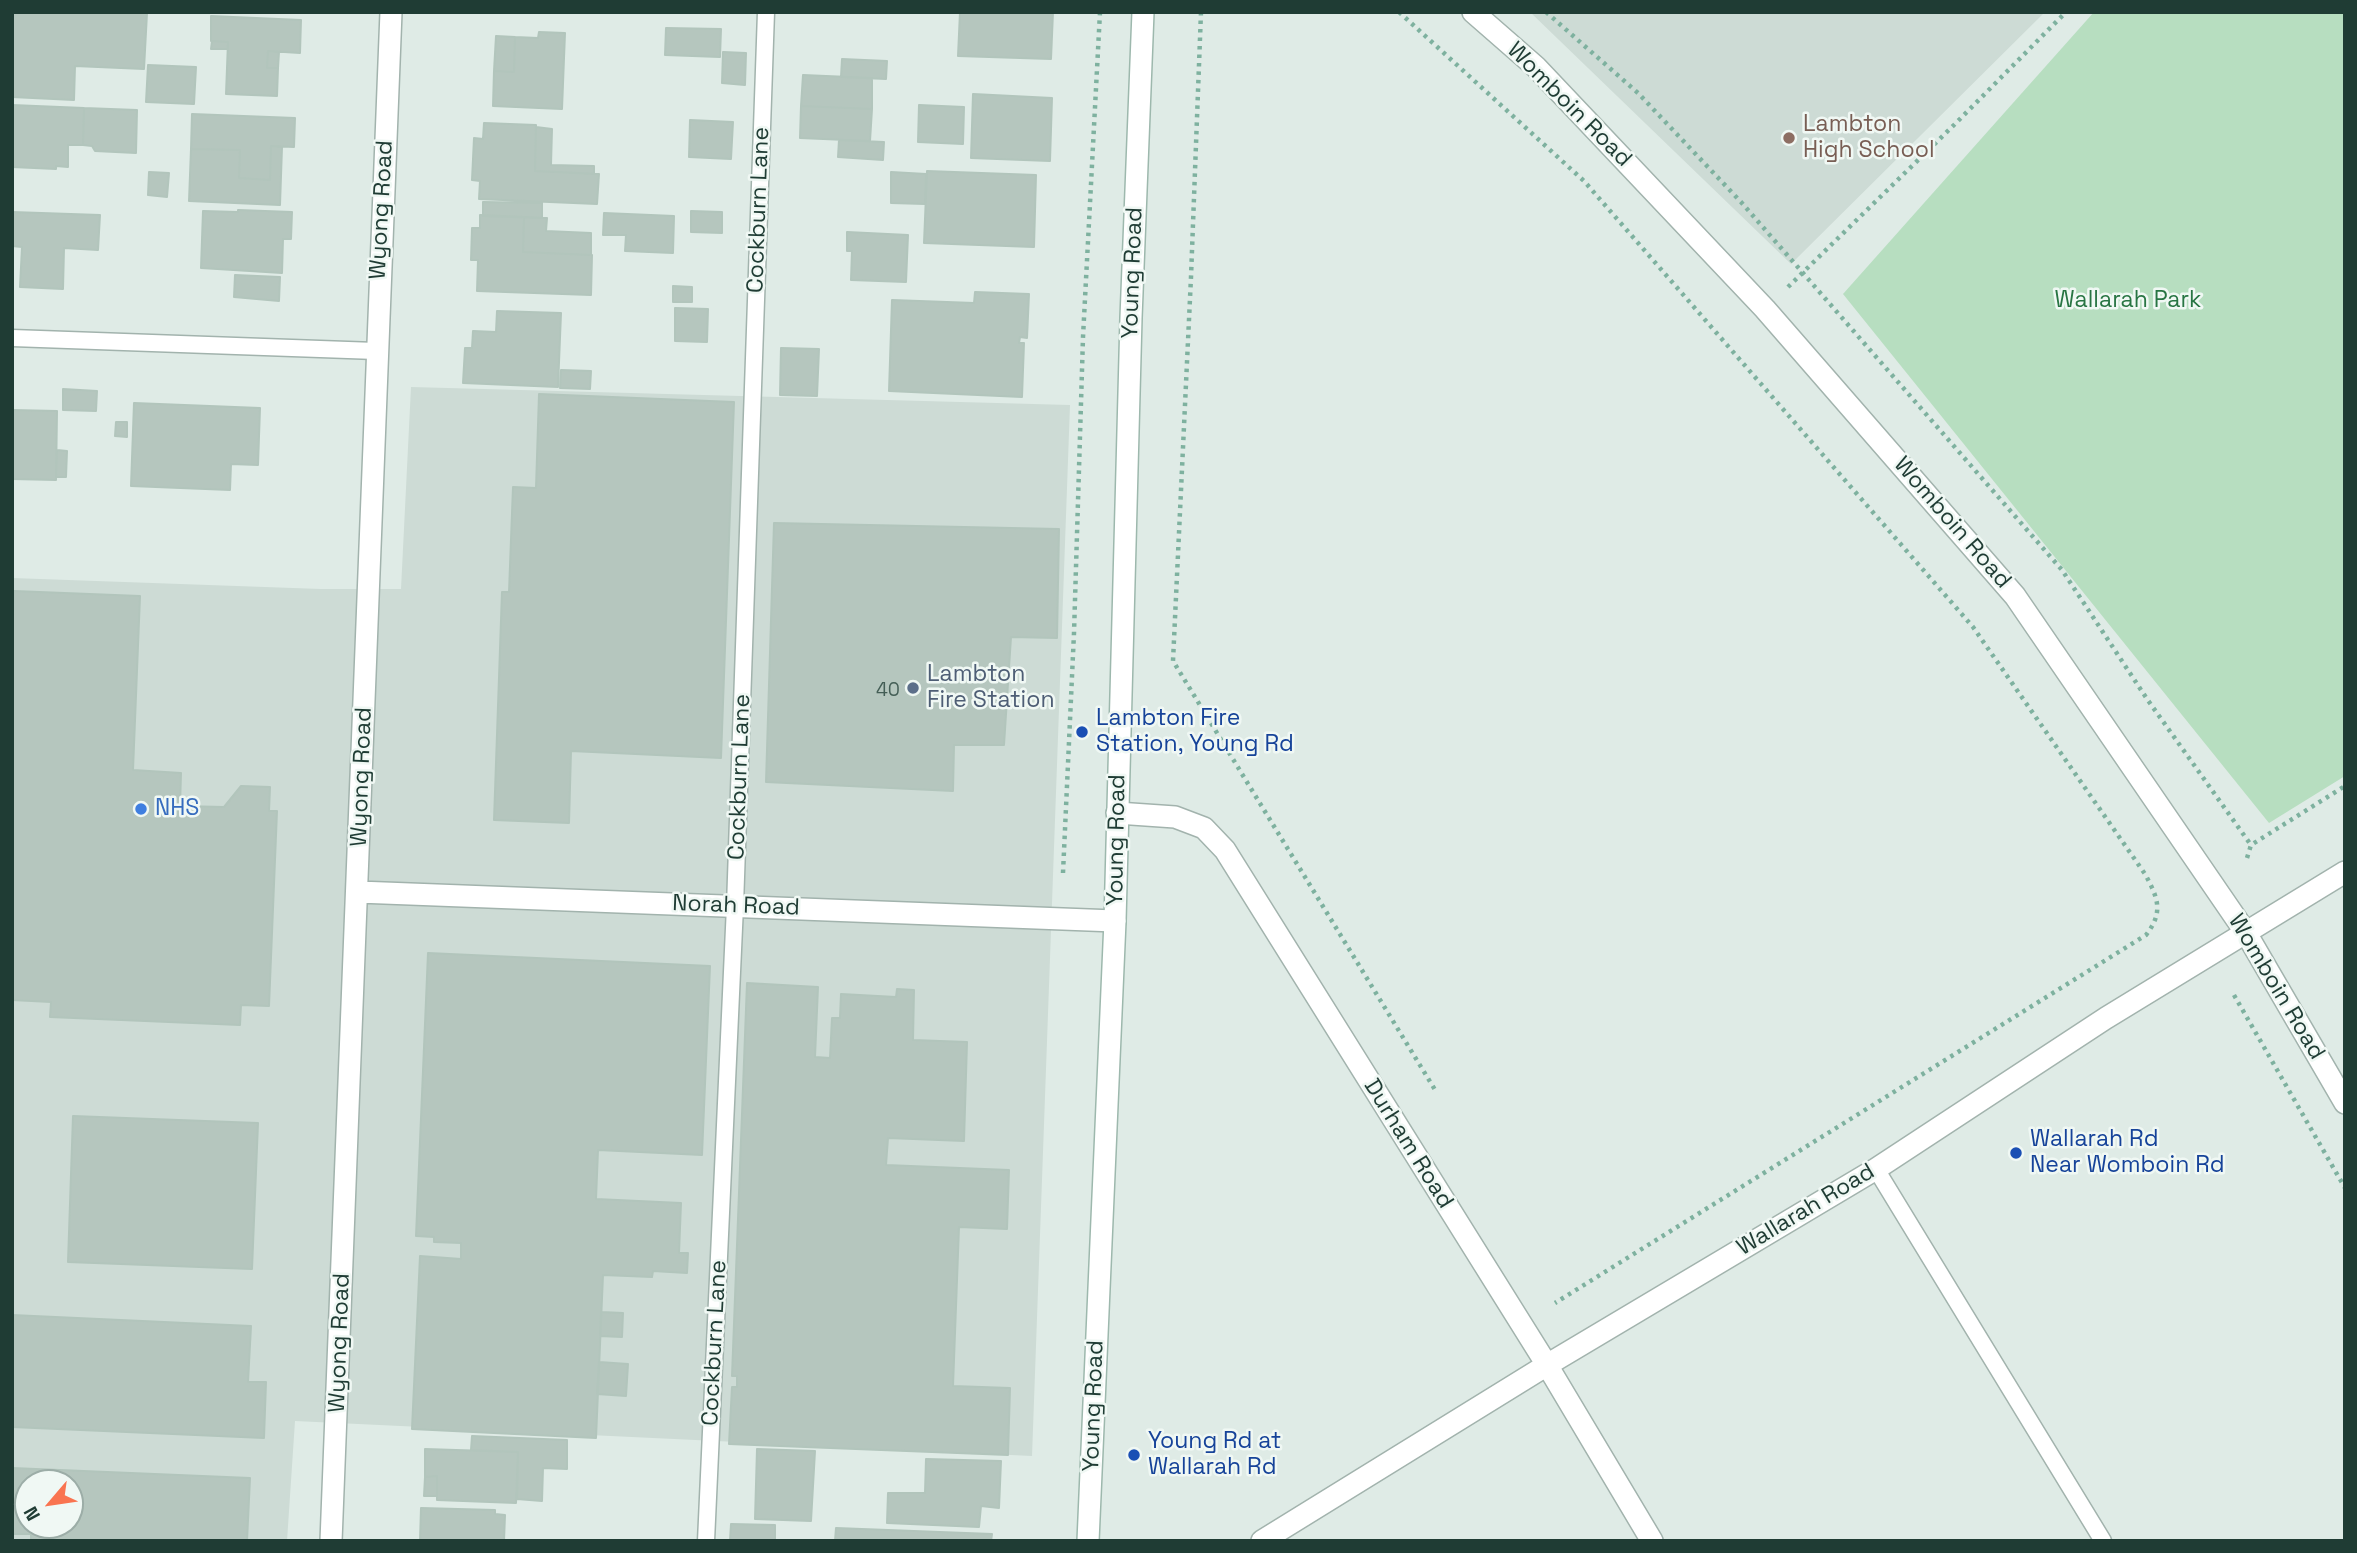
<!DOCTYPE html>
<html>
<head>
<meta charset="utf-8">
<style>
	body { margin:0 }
	#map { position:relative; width:2357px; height:1553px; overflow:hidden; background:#dfebe6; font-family:"Space Grotesk",sans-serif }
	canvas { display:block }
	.frame { position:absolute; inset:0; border:14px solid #1f3c34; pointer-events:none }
	.north { position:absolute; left:14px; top:1469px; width:70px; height:70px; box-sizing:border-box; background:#f0f8f4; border:2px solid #9cada7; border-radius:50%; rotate:241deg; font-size:19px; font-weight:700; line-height:28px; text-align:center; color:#1f3c34 }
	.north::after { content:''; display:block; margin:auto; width:24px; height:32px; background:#f97450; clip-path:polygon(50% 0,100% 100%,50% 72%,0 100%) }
</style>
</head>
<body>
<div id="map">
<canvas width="2357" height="1553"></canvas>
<div class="frame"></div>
<div class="north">N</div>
</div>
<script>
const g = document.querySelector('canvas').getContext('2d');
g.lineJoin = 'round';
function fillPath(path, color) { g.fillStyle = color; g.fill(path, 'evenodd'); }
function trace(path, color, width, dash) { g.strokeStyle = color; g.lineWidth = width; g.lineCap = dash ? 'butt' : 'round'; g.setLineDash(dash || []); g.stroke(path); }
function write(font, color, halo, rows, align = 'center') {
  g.font = font + ' "Space Grotesk",sans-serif'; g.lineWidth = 5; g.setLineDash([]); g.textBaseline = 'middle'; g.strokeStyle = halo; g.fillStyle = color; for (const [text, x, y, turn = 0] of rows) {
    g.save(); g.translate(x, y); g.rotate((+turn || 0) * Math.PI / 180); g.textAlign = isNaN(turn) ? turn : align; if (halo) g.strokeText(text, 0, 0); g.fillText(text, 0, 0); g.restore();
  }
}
fillPath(new Path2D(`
	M1530,12H2045L1791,264Z
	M411,387L1070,405L1032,1456L295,1421L287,1541H12V578L321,589H401ZM28,1483H70V1525H28Z`), '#cddbd5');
fillPath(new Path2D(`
	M2094,12H2345V776L2269,823L1843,294Z`), '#b7dec0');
const building = new Path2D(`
	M12,12L147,13L144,69L75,66L74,100L12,97Z
	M960,12H1053L1051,59L958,56Z
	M211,16L301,20L300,53L268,51L267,68H278L277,96L226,94L228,42L211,41Z
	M666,28L721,29L720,57L665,55Z
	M539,32L565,33L562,109L493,106L494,71L514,72L515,37L538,38Z
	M496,36L515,37L514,72L494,71Z
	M212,41L228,42V49H211Z
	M268,51L279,52L278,68H267Z
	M723,52L746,53L745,85L722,83Z
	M842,59L887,61L886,79L841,77Z
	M148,65L196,67L194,104L146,102Z
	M803,75L872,78V109L801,106Z
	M973,94L1052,98L1050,161L971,158Z
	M12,105L84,108L83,145H68V167L56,166V169L12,167Z
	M919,105L964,107L963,144L918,142Z
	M801,106L872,109L870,141L800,138Z
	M84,108L137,110L136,153L95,151L92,146L83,145Z
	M192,114L295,118L294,147L271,146L270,180L239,178L240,150L191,149Z
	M690,120L733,122L731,159L689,157Z
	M484,123L536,125L535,171L599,174L597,204L479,199L480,181L472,180L474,138L483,139Z
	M536,127L552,129L551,165L594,166V174L535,171Z
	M839,140L884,142L883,160L838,157Z
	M271,146L282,147L280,205L189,201L191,149L240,150L239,178L270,180Z
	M927,171L1036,175L1034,247L924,243Z
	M149,172L169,173L167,197L148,195Z
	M891,172L926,174L925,204L891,203Z
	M483,202L542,203V218L483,216Z
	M238,210L292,212L291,239H283L282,273L201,268L203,211L238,212Z
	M691,211L722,212V233L691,232Z
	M12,212L100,215L98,250L64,248L63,289L20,287L22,247L12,246Z
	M604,213L674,216L673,253L625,251L626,235H603Z
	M480,215L524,217L523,252L592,255L591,295L477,291L478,260H471L472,228H480Z
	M524,217L547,218L546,231L591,233V255L523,252Z
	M847,232L908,235L906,282L851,280L852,251H847Z
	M235,275L280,277L279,301L234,297Z
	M673,286L692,287V302H673Z
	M975,292L1029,294L1027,338L1020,337L1019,343H1024L1022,397L889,391L892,300L974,303Z
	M675,308L708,309L707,342L675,341Z
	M497,311L561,313L558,387L463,383L465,348H472L473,331L496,332Z
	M781,348L819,349L817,396L780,395Z
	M561,370L591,371L590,389L560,388Z
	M63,389L97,391L96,411L63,410Z
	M539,394L734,402L721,758L571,751L569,823L494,820L502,592H509L513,487L536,488Z
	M134,403L260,408L258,465L231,464L230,490L131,486Z
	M12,410L57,411L56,480L12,479Z
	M116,422H127V437L115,436Z
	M57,450L67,451L66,477H56Z
	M774,523L1059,529L1057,638L1011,637L1004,745H954L953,791L766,782Z
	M14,591L140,596L133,770L181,773L180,806L224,807L241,786L270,787L269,811H277L269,1006L241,1005L240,1025L50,1017L51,1002L12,1000V639Z
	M428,953L710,966L702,1155L598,1150L596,1199L681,1203L679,1253H688L687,1273L653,1271L652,1277L603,1275L596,1438L412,1429L420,1256L461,1259V1243L434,1242V1237L416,1236Z
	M747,983L818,987L815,1057L830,1058L832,1018H840L841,994L896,997L897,989L914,990L913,1040L967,1042L964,1141L888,1138L886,1165L1009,1170L1007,1229L959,1227L953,1386L1010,1388L1008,1455L729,1444L732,1387H737V1376H732Z
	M73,1116L258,1123L252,1269L68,1262Z
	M601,1312L623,1313L622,1337L600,1336Z
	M12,1315L251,1326L248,1382H266L264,1438L12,1427Z
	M599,1362L628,1364L626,1396L597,1394Z
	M472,1436L567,1440V1469L543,1468L542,1501L517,1499L518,1452L471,1450Z
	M425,1449L518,1452L516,1503L437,1500V1476L425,1477Z
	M757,1449L815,1451L811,1521L755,1519Z
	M926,1459L1001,1461L999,1508L981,1506L979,1527L887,1523L888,1493H925Z
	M12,1468L250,1478L247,1541H31V1534H12ZM28,1483H70V1525H28Z
	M437,1476V1496H424L425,1477Z
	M421,1508L495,1510V1514L505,1515L504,1541H420Z
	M731,1524L775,1525V1541H730Z
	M836,1528L992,1534L991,1541H835Z`);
fillPath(building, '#b5c6be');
trace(building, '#b2c5bc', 2);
const lane = new Path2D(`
	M12,338L376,351
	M1876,1169L2103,1541
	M706,1541L735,906L766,12`);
const street = new Path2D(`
	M1473,12L1536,67L1765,309L2015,596L2246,933L2345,1103
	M1117,813L1175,817L1204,828L1225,850L1547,1365L1652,1541
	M358,892L1115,921
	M331,1541C354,1031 368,522 391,12
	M1262,1541L1547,1365L1876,1169L2106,1018L2345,872`);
const secondary = new Path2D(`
	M1088,1541L1115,921L1131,318L1143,12`);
trace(lane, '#a2b3ad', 19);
trace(street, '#a2b3ad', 24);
trace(secondary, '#9db8ad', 24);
trace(new Path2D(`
	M1201,12L1191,277L1173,661L1437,1093
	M1399,12L1584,181L1973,627L2145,874C2158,898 2164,912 2146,935L1555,1303
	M1546,12L1638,93L1741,202L2062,570L2147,699L2251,845
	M1788,287L1954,125L2066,12
	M2247,858L2251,845L2345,786
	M1063,873L1074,633L1083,337L1100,12
	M2234,995L2345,1188`), '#7eb19f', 4.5, [3.5, 5]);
trace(lane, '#fff', 16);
trace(street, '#fff', 21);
trace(secondary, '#fff', 21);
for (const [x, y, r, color] of [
	[1789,138,7,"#8d6e63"],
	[913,688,7,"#5c6f8a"],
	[1082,732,7,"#1a4fb4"],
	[141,809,7,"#3f7fe0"],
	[2016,1153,7,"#1a4fb4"],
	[1134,1455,7,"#1a4fb4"]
]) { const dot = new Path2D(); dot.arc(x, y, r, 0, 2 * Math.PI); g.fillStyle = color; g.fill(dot); trace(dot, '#f0f8f4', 2.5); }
write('19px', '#445e56', null, [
	["40",888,691]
]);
write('23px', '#1f3c34', '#f0f8f4', [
	["Womboin Road",1569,105,45],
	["Wyong Road",382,210,-87],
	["Cockburn Lane",759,210,-88],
	["Young Road",1133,273,-88],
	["Womboin Road",1952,523,49],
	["Wyong Road",362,777,-88],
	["Cockburn Lane",740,777,-88],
	["Young Road",1117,840,-89],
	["Norah Road",736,906,2],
	["Womboin Road",2276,987,59],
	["Durham Road",1408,1144,58],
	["Wallarah Road",1806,1210,-31],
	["Wyong Road",340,1343,-88],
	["Cockburn Lane",715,1343,-87],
	["Young Road",1094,1406,-88]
]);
write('23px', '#785e54', '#f0f8f4', [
	["Lambton",1803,125],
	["High School",1803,151]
], 'left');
write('23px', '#287543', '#f0f8f4', [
	["Wallarah Park",2128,301]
]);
write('23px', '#4e5e75', '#f0f8f4', [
	["Lambton",927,675],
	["Fire Station",927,701]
], 'left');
write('23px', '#164399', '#f0f8f4', [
	["Lambton Fire",1096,719],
	["Station, Young Rd",1096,745],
	["Wallarah Rd",2030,1140],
	["Near Womboin Rd",2030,1166],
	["Young Rd at",1148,1442],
	["Wallarah Rd",1148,1468]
], 'left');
write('23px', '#366cbe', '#f0f8f4', [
	["NHS",155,809]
], 'left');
</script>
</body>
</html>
